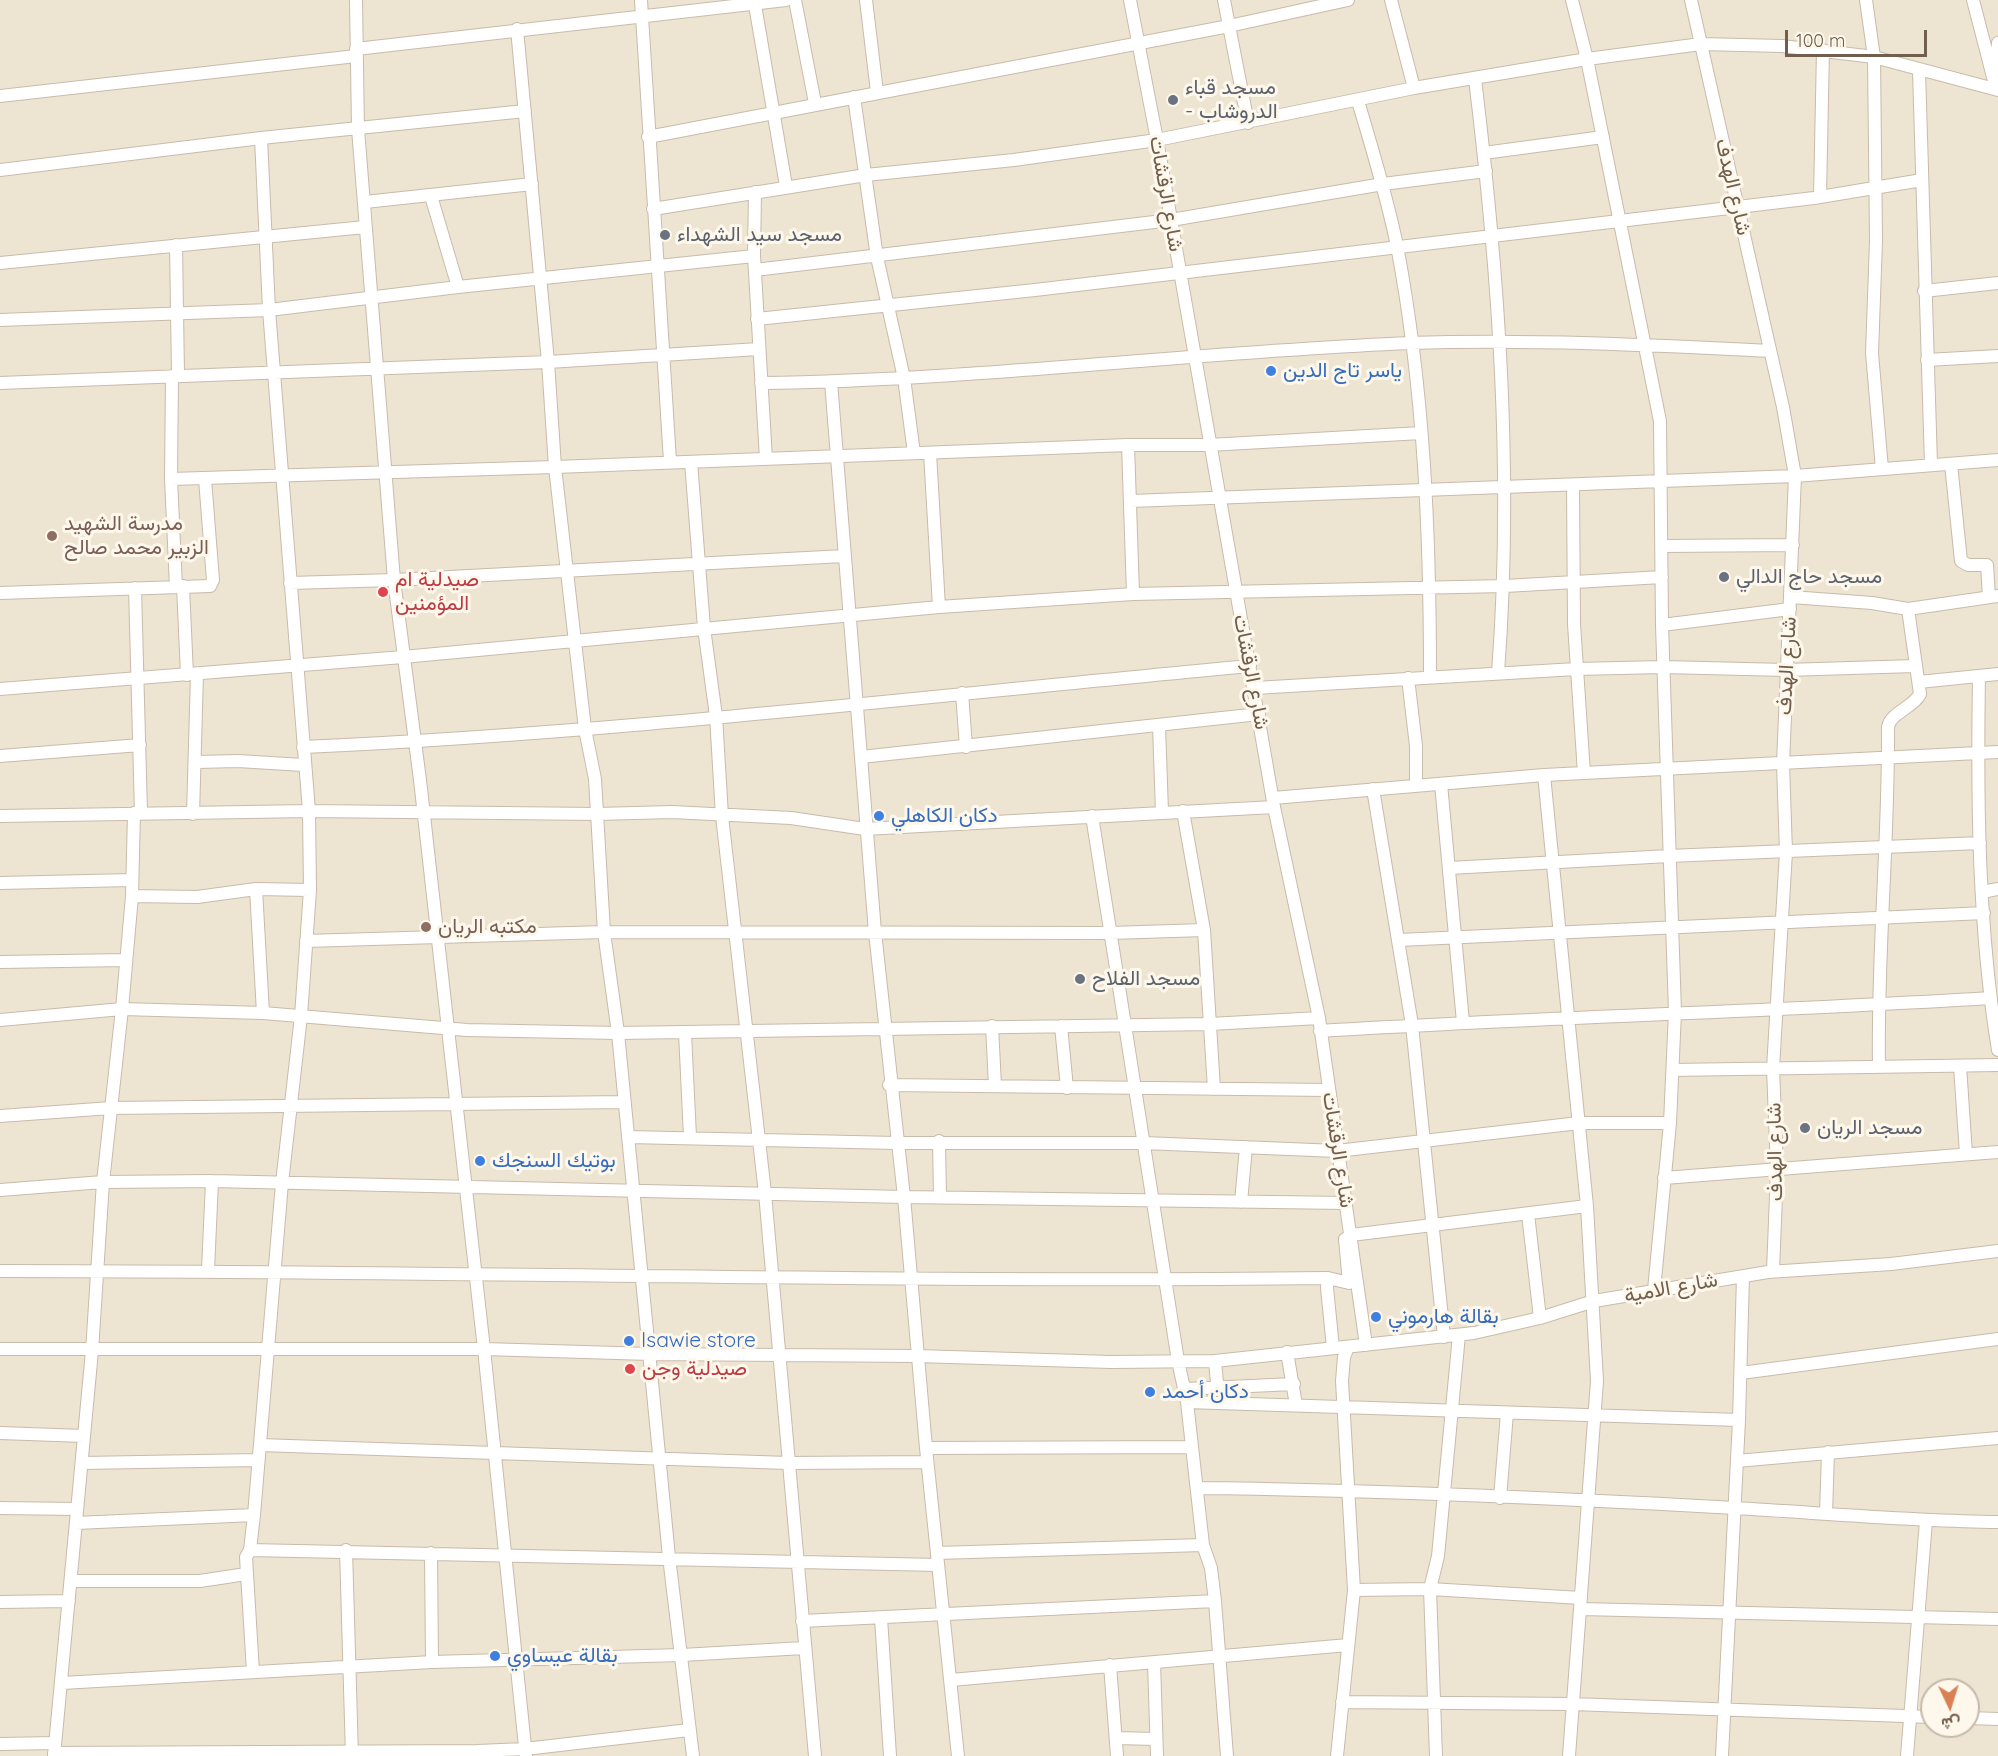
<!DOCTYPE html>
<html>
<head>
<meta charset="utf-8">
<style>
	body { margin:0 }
	#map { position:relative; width:1998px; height:1756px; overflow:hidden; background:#faf4e5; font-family:Quicksand,Vazirmatn,sans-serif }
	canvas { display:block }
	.north { position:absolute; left:1920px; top:1678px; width:60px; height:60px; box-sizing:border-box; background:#fdf8eb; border:2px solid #c5baac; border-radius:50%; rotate:176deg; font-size:16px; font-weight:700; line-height:24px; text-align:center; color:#715e4d }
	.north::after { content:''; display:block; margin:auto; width:21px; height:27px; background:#d98155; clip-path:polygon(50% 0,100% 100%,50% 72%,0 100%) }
	.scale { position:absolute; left:1785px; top:30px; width:142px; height:27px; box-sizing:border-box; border:3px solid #715e4d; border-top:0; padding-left:8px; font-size:18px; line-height:21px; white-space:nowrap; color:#715e4d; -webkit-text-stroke:4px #fdf8eb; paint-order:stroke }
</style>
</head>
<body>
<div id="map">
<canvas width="1998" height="1756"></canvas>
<div class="north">ش</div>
<div class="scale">100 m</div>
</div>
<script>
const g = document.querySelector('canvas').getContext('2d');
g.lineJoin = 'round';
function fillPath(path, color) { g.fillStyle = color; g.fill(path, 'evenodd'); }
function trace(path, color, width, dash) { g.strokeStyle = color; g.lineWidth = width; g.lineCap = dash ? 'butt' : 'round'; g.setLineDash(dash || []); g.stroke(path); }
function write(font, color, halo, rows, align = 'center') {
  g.font = font + ' Quicksand,Vazirmatn,sans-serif'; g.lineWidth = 6; g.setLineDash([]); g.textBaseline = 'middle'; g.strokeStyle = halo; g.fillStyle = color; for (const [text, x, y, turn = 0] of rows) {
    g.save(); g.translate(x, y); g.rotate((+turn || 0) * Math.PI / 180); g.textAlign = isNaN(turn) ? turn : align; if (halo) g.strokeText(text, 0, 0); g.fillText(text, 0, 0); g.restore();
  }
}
fillPath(new Path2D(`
	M0,0H1998V1756H0ZM1932,1690H1968V1726H1932Z`), '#eee4d2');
const minor = new Path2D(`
	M356,0L358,129L394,580L420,780L484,1349L526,1756
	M641,0L670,461
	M795,0L815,103
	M866,0L877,92
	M1130,0L1157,140L1274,807L1319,1018L1366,1345
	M1224,0L1248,123
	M1391,0L1414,88
	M1572,0L1587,59L1660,421L1662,625L1675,1012L1670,1123L1654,1290
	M1691,0L1783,407L1795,476L1783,764L1786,852L1773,1068L1777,1171L1773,1271
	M1866,0L1874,57L1876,241L1872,353L1882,469
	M1973,0L1994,81L1998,86
	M755,5L786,186
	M517,29L548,362L555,467L585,729L595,779L604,932L618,1033L669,1557L693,1756
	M356,49L786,0
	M1919,71L1931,465
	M1995,71L1998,43
	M1475,79C1499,276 1513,475 1498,673
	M0,96L356,56
	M854,97L877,257L904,378L914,453
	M1358,101C1372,149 1387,196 1397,246C1424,388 1430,532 1430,676
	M648,137L1229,26L1348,0
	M1484,153L1603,137
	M0,170L261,138L525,111
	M755,192L754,256L766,459
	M431,196L458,287
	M1820,197L1823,50
	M365,202L532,184
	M653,209L866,175L1014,160L1157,140L1414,88L1587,59L1701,44L1782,46L1874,57L1998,90
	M176,245L178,375
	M0,263L365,227
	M755,270L1171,220L1383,184L1486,171
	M1924,291L1998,283
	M757,319L1035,290L1814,198L1922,180
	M0,320L269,310L458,287L754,256
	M1927,360L1998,356
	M172,376L171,479L176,587
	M831,382L875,932L904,1197L926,1448L958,1756
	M0,383L548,362L759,349
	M761,383C978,380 1193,352 1410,343C1530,339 1651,345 1770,351
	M1128,445L1133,594
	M930,453L939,607
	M691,462L704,628L716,716L722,816L765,1193L815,1756
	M1951,464L1961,561L1968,565H1987L1989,597
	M171,479L555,467L1128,445H1209L1421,433
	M1573,485L1574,624L1584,773
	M1131,501L1795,476L1998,460
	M1662,546L1793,545
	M290,583L394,580L844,556
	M183,586L187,675
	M135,588L141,813
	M0,593L210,586L213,580L205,479
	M1791,597L1872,603L1908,609L1998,596
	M1662,625L1790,609
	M1979,676C1977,801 1978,927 1998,1050
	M1408,678L1416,746V785
	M1919,682L1998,674
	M1255,688L1576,669L1663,667L1786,670L1915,666
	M0,689L403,657L939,607L1133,594L1505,586L1662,577
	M962,693L966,747
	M1159,726L1162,812
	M303,747C619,733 935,695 1250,666
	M0,756L140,745
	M861,757L1259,714
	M196,762L238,761L303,765
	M1544,775L1587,1206L1597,1381L1569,1756
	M1441,784L1463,1022
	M1373,789L1412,1025L1444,1337
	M1273,798L1544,775L1998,752
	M1183,811L1204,930L1214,1089
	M193,814L197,674
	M0,816L309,811L597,814L672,812L791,818L865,829L1274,807
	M1092,816L1178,1361L1187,1402L1203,1545L1211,1568L1215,1601L1227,1756
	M1449,868L1669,856L1980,843
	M0,883L131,880
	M256,889L263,1013
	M1982,892L1998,889
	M132,896L197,897L256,889L310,890
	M1399,940L1984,913
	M306,941L604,932L1110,933L1204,930
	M0,962L126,960
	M0,1020L122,1009L263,1013L467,1030L618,1033L1210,1024L1319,1018
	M992,1026L995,1086
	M1061,1026L1067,1088
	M1320,1031C1543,1017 1767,1012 1990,998
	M685,1033L690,1137
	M1879,1065C1877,952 1889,840 1888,727C1891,712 1913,708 1920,694L1908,609
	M1960,1066L1966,1154
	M1673,1070L1998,1065
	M889,1085L1329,1090
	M0,1116L111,1108L625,1102
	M628,1137L896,1143H1144L1337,1151L1579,1123H1670
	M939,1141L940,1197
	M1664,1178L1998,1152
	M0,1190L103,1182L212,1181L904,1197L1346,1203
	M1241,1202L1246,1147
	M1528,1214L1540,1318
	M1351,1235L1587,1206
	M208,1270L212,1181
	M0,1271C443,1271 885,1283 1328,1278
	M1333,1348L1327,1288L1328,1278L1349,1283L1345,1239
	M0,1349H484L650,1354L917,1356L1111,1362L1215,1361L1474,1333L1540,1318L1594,1301L1768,1272L1891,1264L1998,1251
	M1287,1352L1296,1405
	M1215,1361L1217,1383L1220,1386
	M1741,1373L1998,1339
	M1185,1389L1294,1384
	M1187,1402L1739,1420
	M0,1433L84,1436
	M260,1445L788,1463L927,1462
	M926,1448L1192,1447
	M1737,1461L1998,1438
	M82,1463L258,1460
	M1198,1488C1377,1490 1556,1498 1735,1508C1822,1513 1910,1521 1998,1522
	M1500,1498L1507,1413
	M0,1508L77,1509
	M1826,1514L1828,1452
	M76,1523L254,1515
	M250,1550L938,1565
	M346,1550L352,1756
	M431,1553L432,1662
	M937,1553L1203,1545
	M71,1581H200L246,1574
	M1354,1590L1430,1589L1581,1598
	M0,1602L69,1601
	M1581,1609L1998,1619
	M881,1618L890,1756
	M802,1621L1215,1601
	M1154,1662L1157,1756
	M1110,1665L1117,1756
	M253,1672L246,1557L250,1550L254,1515L282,1183L301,1016L310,890L309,811L269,310L261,138
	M951,1680L1348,1645
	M62,1683L432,1662L682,1655L804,1648
	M1342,1702L1572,1704L1932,1717
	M1968,1718L1998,1719
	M1116,1738L1156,1739
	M0,1744L55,1743
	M54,1753L477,1751L525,1749L689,1730
	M54,1756L92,1351L103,1182L122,1009L132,896L134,813
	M1337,1756L1354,1590L1342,1381L1344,1357L1348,1347
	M1436,1756L1430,1589L1438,1556L1459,1335
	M1722,1756L1739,1420L1743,1276
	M1907,1756L1926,1521`);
trace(minor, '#c8bbab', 14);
trace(minor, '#fff', 12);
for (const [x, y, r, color] of [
	[1173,100,6,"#6b7280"],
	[665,235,6,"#6b7280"],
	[1271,371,6,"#3f7fe0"],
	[52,536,6,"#8d6e63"],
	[1724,577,6,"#6b7280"],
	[383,592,6,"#e0444e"],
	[879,816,6,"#3f7fe0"],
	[426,927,6,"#8d6e63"],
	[1080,979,6,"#6b7280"],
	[1805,1128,6,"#6b7280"],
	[480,1161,6,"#3f7fe0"],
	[1376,1317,6,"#3f7fe0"],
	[629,1341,6,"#3f7fe0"],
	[630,1369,6,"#e0444e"],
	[1150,1392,6,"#3f7fe0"],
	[495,1656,6,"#3f7fe0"]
]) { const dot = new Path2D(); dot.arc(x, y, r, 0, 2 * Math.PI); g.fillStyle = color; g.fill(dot); trace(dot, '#fdf8eb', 2); }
write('21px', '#5b616d', '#fdf8eb', [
	["مسجد قباء",1185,88],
	["- الدروشاب",1185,112],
	["مسجد سيد الشهداء",677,235],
	["مسجد حاج الدالي",1736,577],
	["مسجد الفلاح",1092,979],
	["مسجد الريان",1817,1128]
], 'left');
write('21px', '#715e4d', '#fdf8eb', [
	["شارع الهدف",1733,187,77],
	["شارع الرقشات",1166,194,80],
	["شارع الهدف",1787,666,-87],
	["شارع الرقشات",1251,672,79],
	["شارع الرقشات",1338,1150,81],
	["شارع الهدف",1775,1152,-91],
	["شارع الامية",1671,1288,-10]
]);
write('21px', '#366cbe', '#fdf8eb', [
	["ياسر تاج الدين",1283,371],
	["دكان الكاهلي",891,816],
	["بوتيك السنجك",492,1161],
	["بقالة هارموني",1388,1317],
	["Isawie store",641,1341],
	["دكان أحمد",1162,1392],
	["بقالة عيساوي",507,1656]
], 'left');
write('21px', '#785e54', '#fdf8eb', [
	["مدرسة الشهيد",64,524],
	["الزبير محمد صالح",64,548],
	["مكتبه الريان",438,927]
], 'left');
write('21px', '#be3a42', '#fdf8eb', [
	["صيدلية ام",395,580],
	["المؤمنين",395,604],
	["صيدلية وجن",642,1369]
], 'left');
</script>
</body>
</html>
